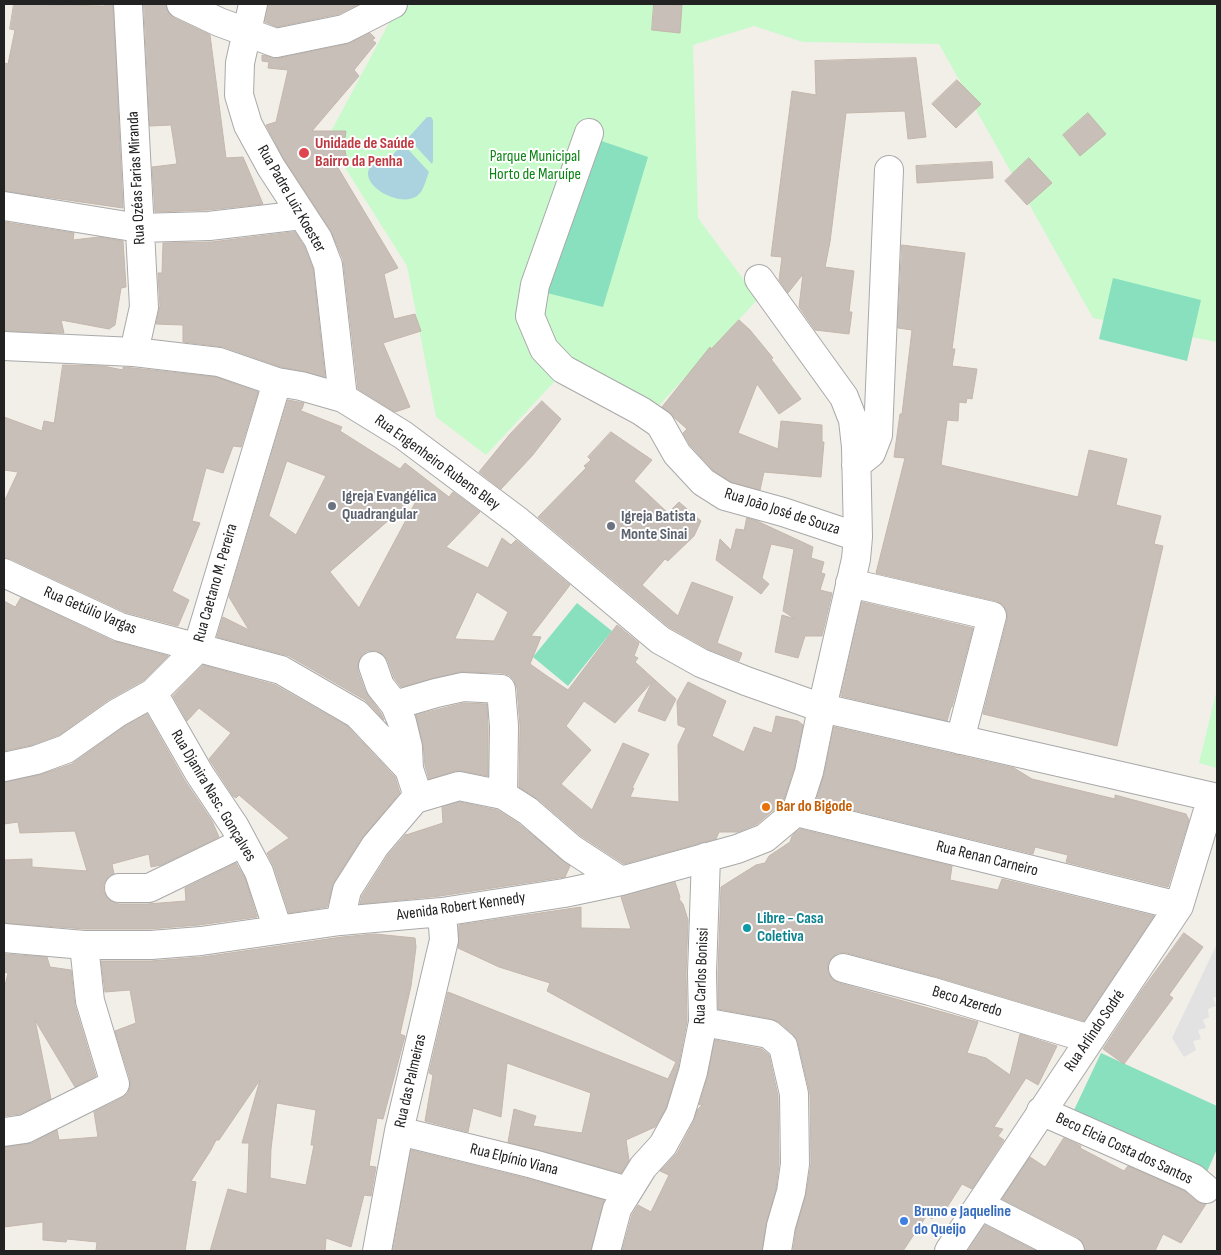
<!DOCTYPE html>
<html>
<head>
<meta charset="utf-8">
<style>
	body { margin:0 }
	#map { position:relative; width:1221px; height:1255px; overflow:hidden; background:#f2efe9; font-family:"Sofia Sans Condensed",sans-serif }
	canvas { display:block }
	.frame { position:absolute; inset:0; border:5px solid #222; pointer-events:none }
</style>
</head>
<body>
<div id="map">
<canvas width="1221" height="1255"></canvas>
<div class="frame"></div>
</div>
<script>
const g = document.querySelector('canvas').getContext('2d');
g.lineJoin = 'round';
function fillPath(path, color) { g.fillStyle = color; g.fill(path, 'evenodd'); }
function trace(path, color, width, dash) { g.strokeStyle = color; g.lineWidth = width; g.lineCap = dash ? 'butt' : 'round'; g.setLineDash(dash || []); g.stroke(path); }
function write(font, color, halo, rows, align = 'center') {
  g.font = font + ' "Sofia Sans Condensed",sans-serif'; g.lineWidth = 4; g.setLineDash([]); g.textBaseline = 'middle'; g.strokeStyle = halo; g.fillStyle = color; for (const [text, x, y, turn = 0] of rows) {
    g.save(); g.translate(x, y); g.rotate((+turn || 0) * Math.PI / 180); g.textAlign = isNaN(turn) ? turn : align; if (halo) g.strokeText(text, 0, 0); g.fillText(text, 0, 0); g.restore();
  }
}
fillPath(new Path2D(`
	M411,4H1217V342L1093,318L939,44L803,42L754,26L693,45L698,218L758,299L652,413L568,367L486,455L436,417L407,266L327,139L390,21Z
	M1217,689V768L1199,763Z`), '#c8facc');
fillPath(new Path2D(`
	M593,138L648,157L603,307L547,293Z
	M1113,278L1201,300L1187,361L1099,339Z
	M577,603L612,631L568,686L533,657Z
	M1101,1053L1217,1106V1149L1200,1188L1066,1127Z`), '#88e0be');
fillPath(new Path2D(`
	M1217,944V996L1213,998L1216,1006L1208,1009L1209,1017L1203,1020L1206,1028L1198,1030L1201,1039L1193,1041L1196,1050L1184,1057L1172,1038Z`), '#e2e2e2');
fillPath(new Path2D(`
	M427,117H431L433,120V161L432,164L408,138Z
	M402,146H405L429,172C426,179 424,191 417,196C400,208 361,186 369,169C372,162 380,166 385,162C392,157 396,150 402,146Z`), '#aad3df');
const building = new Path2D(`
	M14,4L105,6V4H113L123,208L4,191V63L8,64L15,30L10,29Z
	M144,4H166L168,12L174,18L210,35L226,158L243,157L263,204L208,210L155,212L152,167L177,164L171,125L150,126Z
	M268,4H359L339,14L277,27L265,22Z
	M654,4L682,5L680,33L652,30Z
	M370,33L375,38L372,40L376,43L354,70L359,76L312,131H346L344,146L347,160L334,161L398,268L384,274L394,319L415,314L421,331L383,343L410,407L395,412L358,389L343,259L331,231L284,159L266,125L276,122L288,70L268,68L269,62L262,61V55L279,58L347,44Z
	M916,58L926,137L908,139L905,111L846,113L830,242L825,267L854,271L849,312H852L849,334L815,330L799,307L803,274L788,293L779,280L782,257L771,256L792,91L816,95L815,61Z
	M957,80L981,104L956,128L932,104Z
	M1088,113L1106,134L1080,156L1063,135Z
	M1029,158L1052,183L1027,205L1005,181Z
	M992,162L993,178L917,183L916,166Z
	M4,222L74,233L73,240L99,237L123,241L126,287L121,288L115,325L109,329L61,320L64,333L4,331Z
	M295,232L304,246L313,269L325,377L281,367L224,347L183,342V325L156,324L160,306L158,273H162L163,243L211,242Z
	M902,245L965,253L952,349H955L952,366L977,369L972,399L967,398L966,403L959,402L958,421L947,420L941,465L1078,497L1089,450L1127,459L1116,505L1161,516L1154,544L1163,546L1117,746L983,714L1007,620V612L1003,605L996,601L876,573L905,458L894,457L900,414H902L912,330L898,328Z
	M739,320L750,330L773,358L771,359L801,399L779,414L757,384L738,433L778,449L781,421L822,425V442H824L821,477L764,472L760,490L731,482L713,470L690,445L683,433L687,429L662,407L710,347L711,349Z
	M63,365L103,366L123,370V367L133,368L216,377L258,392L241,447L233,446L223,473L206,468L192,521L200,523L172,591L189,600L178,626L125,612L11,559L4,557V502L18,472L4,470V417L42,431L44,421L54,423Z
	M288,400L304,403L302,409L299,410L342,427L340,431L400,469L405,463L449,497L453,492L480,512L446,547L488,568L502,538L511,545L516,540L570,585L531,636L541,637L530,664L547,676L568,690L617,625L639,643L634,656L638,658L635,662L676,699L665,721L638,711L652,682L615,723L584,701L566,726L591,750L561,784L592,810L623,743L649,754L632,788H634L630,797L679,802L678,745L686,728L678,725L677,702L688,682L726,701L712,736L744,752L754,727L772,733L776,716L798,721L803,725L794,768L783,802L757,824L738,832H719L716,839L624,864L581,836L538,799L519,787L520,726L517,688L514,680L509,675L502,673L460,672L401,687L394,678L388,661L384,655L376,651H367L361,656L358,663V671L365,691L381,713L384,720L365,700L289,656L217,637L223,617L249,630L229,597ZM287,461L326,476L296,535L269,516ZM421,492L359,608L330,572ZM477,592L508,612L494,641L455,639Z
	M542,401L561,419L532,456L501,489L479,472L510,434Z
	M611,432L652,460L634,481L668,513L679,502L701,521L694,536L668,561L665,559L642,585L678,616L692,582L733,597L717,643L742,653L739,661L708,649L669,627L538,517L586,468L584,466L591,460L588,457Z
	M747,518L757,521L813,547L811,558L824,562L821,573L825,574L820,590L832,593L822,636H805L798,658L775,652L782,615L795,619L783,611L794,549L771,544L762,578L769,584L761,594L716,560L720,539L731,550L736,529L744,530Z
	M21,598L113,641L168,656L144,680L108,700L59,735L32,745L4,751V601L15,607Z
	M862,602L973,628L952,707H951L947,721L841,696Z
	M203,665L275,685L347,726L395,777L400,793L362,838L334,882L327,907L289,913L274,867L267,853L289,838L239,795L236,798L233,796L209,759L231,733L199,708L187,721L173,696Z
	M464,703L487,704L488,727V776L462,771H455L429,779L425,766L423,744L416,715Z
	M147,714L185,781L212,821L219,837L161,865L151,867L149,854L112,864L114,874L105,881L103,888L105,895L111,901L119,904H147L186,901L185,888L236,863L245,878L257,917L199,925L150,929H85L4,923V860L32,859V867L87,871L75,831L20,833L18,822L4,824V782L39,775L72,764L125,726Z
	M834,727L1014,768L1032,779L1115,799V795L1186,814L1189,820L1168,887L1066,862L1068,855L1035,847L1033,854L816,801L824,775Z
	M460,802L497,810L519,824L570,866L565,877L440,896L360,904L362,896L388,855L406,834V835L443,823L442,807Z
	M800,829L952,866L950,880L998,890L1002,879L1154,916L1084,1021L934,976L847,953H838L832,957L828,964V972L832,979L839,983L978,1022L967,1053L986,1058L1010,1075L1020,1034L1057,1046L1038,1085L1026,1078L994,1127L1003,1129L998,1136L1004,1140L972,1189L962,1184L944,1212L938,1209L932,1219L927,1215L903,1251H793L796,1229L806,1194L811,1164L810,1094L798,1043L793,1034L779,1022L772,1019L718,1009V973L721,887L756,865L765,863L769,856L790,842L792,836Z
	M675,882L680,897L679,899L683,904L688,920L686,973L687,1021L678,1068L666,1108L655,1127L626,1140L629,1160L621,1173L508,1142L514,1109L536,1116L533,1126L582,1133L591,1093L507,1063L501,1117L473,1108L468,1132L425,1121L433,1075L429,1073L448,992L668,1079L676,1062L547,991L550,983L499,967L458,948L459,925L581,907V928L631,929L621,897Z
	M1184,933L1203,947L1169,995L1173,998L1124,1064L1103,1049L1142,990Z
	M375,934L415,938L416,947L411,986L400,1034L405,1036L383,1119L377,1118L369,1166L376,1167L371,1196L364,1195L351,1247L326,1238L325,1251H210L228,1189L247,1194L249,1143H242L260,1080L219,1140H216L211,1150L191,1181L196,1182L185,1251H96L97,1242L67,1239L66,1242L43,1240V1222L4,1227V1147L32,1143L57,1130L59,1140L98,1137L94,1112L122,1098L128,1093L130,1087V1079L115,1031L136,1023L130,990L105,992L101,961H151L202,957L342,937ZM277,1103L316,1110L311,1145H314L306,1185L270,1178L271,1149Z
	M4,954L47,957L50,967L71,970L75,1006L96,1076L75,1087L35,1020L51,1099L20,1114L4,1116V990L8,973L4,972Z
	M715,1040L762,1049L769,1055L778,1096L779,1163L776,1189L766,1224L762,1251H622L632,1215L638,1205L651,1212L669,1175L660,1171L677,1153L694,1121L697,1110L703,1104L699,1105L708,1075Z
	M1064,1138L1081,1146L1080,1148L1124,1171L1128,1166L1185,1191L1196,1201L1206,1204L1181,1243L1163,1234L1155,1251H1085L1083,1243L1077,1237L1002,1199L1030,1157L1045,1167Z
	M411,1150L529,1179L604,1200L591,1251H393Z
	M985,1225L1036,1251H968Z`);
fillPath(building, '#c7bfb8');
trace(building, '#c4b6ab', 1);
const minor = new Path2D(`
	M128,4L144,307L134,352
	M181,4L219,22L276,43L344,29L393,4
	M253,4L240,63L239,95L248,125L271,167L318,239L328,265L343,398
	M4,206L139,228L209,226L302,215
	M759,279L844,397L853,420L856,447L858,537
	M4,346L134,352L219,362L277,382L301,386L343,398L403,435L518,521L660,640L701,663L746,681L822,708L1217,798
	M856,465L871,453L878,435L889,170
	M4,573L120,627L281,670L357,714L409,769L416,790L415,799
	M850,583L992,616L960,740
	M373,666L380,686L395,705L402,722L408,747L409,769
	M153,693L199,773L235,827L259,872L278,930
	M395,705L436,693L463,687L501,689L504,726L503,795
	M4,767L36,760L66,749L117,713L153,693L197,649L277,382
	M796,812L1179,906
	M119,888H149L242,843
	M340,921L347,890L375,846L415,799L459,786L503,795L528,811L572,849L621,881
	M4,938L84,945H151L201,941L340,921L442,912L564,893L621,881L737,849L765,838L796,812L809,772L822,708L856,559L858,537L783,512L725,496L703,482L677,454L660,424L641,411L563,369L544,349L530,316L535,285L589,133
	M843,968L930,991L1090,1039
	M703,1022L769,1034L783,1046L794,1094L795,1164L791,1192L781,1226L777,1251
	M1041,1111L1193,1178L1206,1189
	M399,1131L533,1164L628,1191
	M4,1132L25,1129L115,1084L90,1001L84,945
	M980,1205L1070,1251
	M377,1251L399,1131L444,940L442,912
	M606,1251L617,1209L643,1167L663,1145L680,1114L693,1072L703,1022L702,973L706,857
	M949,1251L1179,906L1212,797`);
trace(minor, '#a9a9a9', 30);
trace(minor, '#fff', 28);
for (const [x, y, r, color] of [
	[304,153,6,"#e0444e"],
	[332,506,5,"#6b7280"],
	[611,526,5,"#6b7280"],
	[766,807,5,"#e8710a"],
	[747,928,5,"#0f9aa8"],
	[904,1221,5,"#3f7fe0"]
]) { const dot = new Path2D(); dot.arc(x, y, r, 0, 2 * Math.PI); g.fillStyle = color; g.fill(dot); trace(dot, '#fff', 2); }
write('bold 16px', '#be3a42', '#fff', [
	["Unidade de Saúde",315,144],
	["Bairro da Penha",315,162]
], 'left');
write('16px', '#0c8416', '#fff', [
	["Parque Municipal",535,157],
	["Horto de Maruípe",535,175]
]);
write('16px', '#222', '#fff', [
	["Rua Ozéas Farias Miranda",137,178,-93],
	["Rua Padre Luiz Koester",291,199,60],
	["Rua Engenheiro Rubens Bley",437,463,36],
	["Rua João José de Souza",782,512,18],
	["Rua Caetano M. Pereira",216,583,-74],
	["Rua Getúlio Vargas",90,611,23],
	["Rua Djanira Nasc. Gonçalves",213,796,59],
	["Rua Renan Carneiro",987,859,14],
	["Avenida Robert Kennedy",461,907,-8],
	["Rua Carlos Bonissi",702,976,-88],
	["Beco Azeredo",967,1002,17],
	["Rua Arlindo Sodré",1095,1031,-56],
	["Rua das Palmeiras",411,1081,-77],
	["Beco Elcia Costa dos Santos",1124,1149,25],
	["Rua Elpínio Viana",514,1160,14]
]);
write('bold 16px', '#5b616d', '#fff', [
	["Igreja Evangélica",342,497],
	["Quadrangular",342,515],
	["Igreja Batista",621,517],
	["Monte Sinai",621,535]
], 'left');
write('bold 16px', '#c56008', '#fff', [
	["Bar do Bigode",776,807]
], 'left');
write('bold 16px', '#0d838f', '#fff', [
	["Libre - Casa",757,919],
	["Coletiva",757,937]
], 'left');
write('bold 16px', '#366cbe', '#fff', [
	["Bruno e Jaqueline",914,1212],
	["do Queijo",914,1230]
], 'left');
</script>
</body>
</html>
